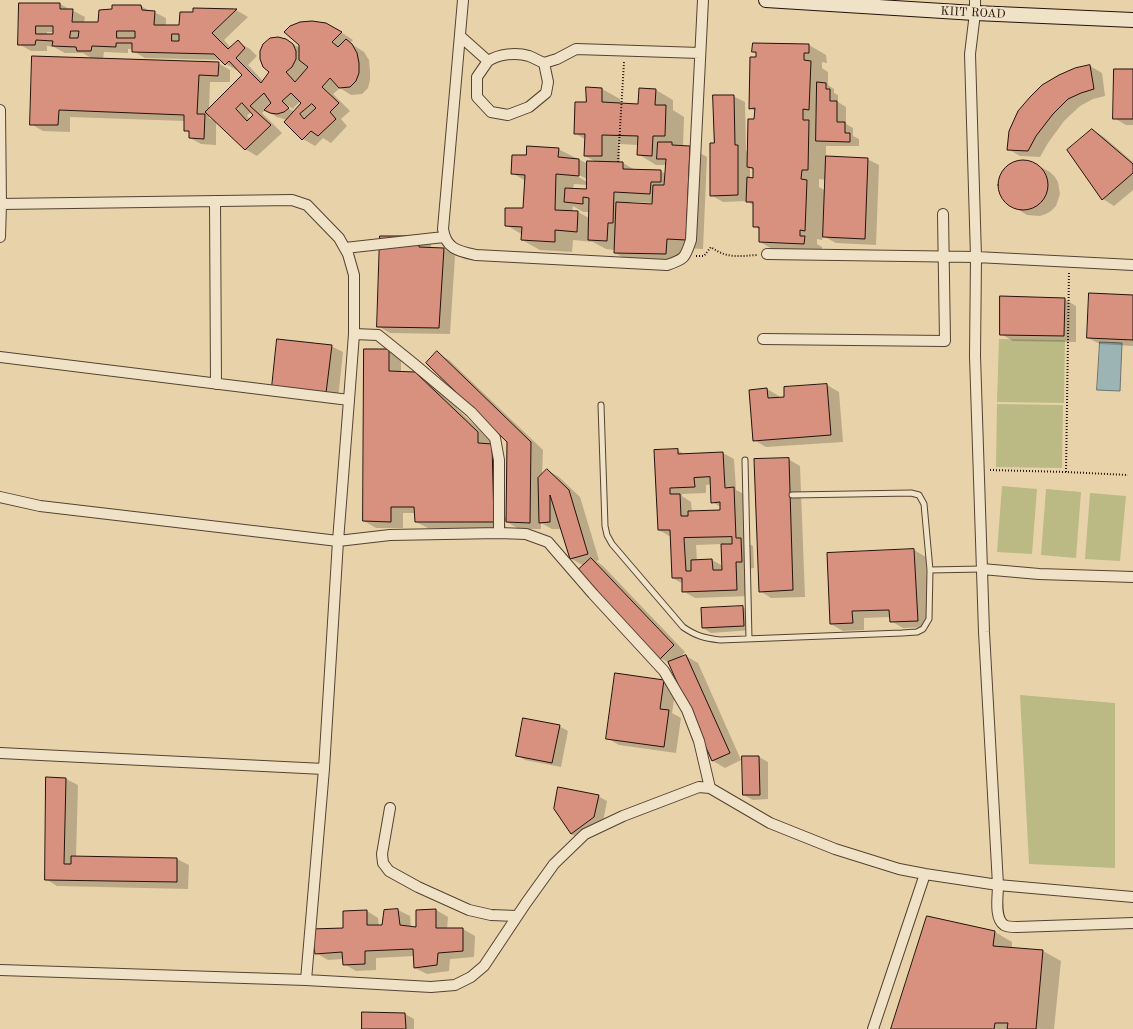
<!DOCTYPE html>
<html>
<head>
<meta charset="utf-8">
<style>
	body { margin:0 }
	canvas { display:block; background:#e8d2a9 }
</style>
</head>
<body>
<canvas width="1133" height="1029"></canvas>
<script>
const g = document.querySelector('canvas').getContext('2d');
g.lineJoin = 'round';
function fillPath(path, color) { g.fillStyle = color; g.fill(path, 'evenodd'); }
function trace(path, color, width, dash) { g.strokeStyle = color; g.lineWidth = width; g.lineCap = dash ? 'butt' : 'round'; g.setLineDash(dash || []); g.stroke(path); }
function write(font, color, halo, rows, align = 'center') {
  g.font = font + ' "Old Standard TT",serif'; g.lineWidth = 3.5; g.setLineDash([]); g.textBaseline = 'middle'; g.strokeStyle = halo; g.fillStyle = color; for (const [text, x, y, turn = 0] of rows) {
    g.save(); g.translate(x, y); g.rotate((+turn || 0) * Math.PI / 180); g.textAlign = isNaN(turn) ? turn : align; if (halo) g.strokeText(text, 0, 0); g.fillText(text, 0, 0); g.restore();
  }
}
fillPath(new Path2D(`
	M999,339L1065,340L1064,403L997,402Z
	M997,404L1063,405L1062,468L996,467Z
	M1002,486L1037,489L1032,554L997,552Z
	M1046,489L1081,492L1076,558L1041,555Z
	M1090,493L1126,496L1120,561L1085,559Z
	M1020,695L1115,703V868L1029,864Z`), '#bbba84');
const water = new Path2D(`
	M1100,342L1122,343L1120,391L1097,390Z`);
fillPath(water, '#9db4b4');
trace(water, '#6d7370', 1);
fillPath(new Path2D(`
	M20,4H60L85,17L84,23H99L141,6L150,11L154,12L166,18V26H180L194,13V9L236,10L248,17L224,40L231,48L238,42L250,49L257,56L248,65L263,81L271,71L286,40L300,48L333,27L353,40L350,43L364,52L369,60L370,71V80L368,88L362,94L351,95L340,88L333,94L350,111L341,119L347,126L331,143L323,138L315,146L303,139L287,120L277,117L265,110L262,113L282,133L257,156L245,149L216,122V145L201,144L190,138V133L185,130V121L70,117V132L43,131L31,124L93,59L83,53H65L54,47L47,46V51H31L19,44ZM47,32H54V35H47ZM128,49H133V51L145,58L222,60L226,64L238,71L239,70L243,76L209,109L210,82H230V70L218,63L103,59L104,52L128,53ZM301,101L302,103L295,112L284,106L285,104L295,110L293,108ZM251,112L254,115L250,119L247,116ZM209,115L215,121L209,118Z
	M809,45L826,55L827,63L822,62V68L828,72V85L834,89V93L838,95V102L846,107V124L853,128V136L859,139V146H826V157L867,159L879,165L876,245L836,243L823,236L822,240L817,239V244L822,247V254L778,252L760,242V230L754,226V206L747,201L723,202L711,195L715,144L733,96L745,102L746,151L748,152L755,120L756,112L750,108L757,58V54L753,52ZM750,168L754,170V179H750ZM819,179L826,180V191L819,187Z
	M1090,66L1102,73L1105,96L1093,99L1080,106L1064,121L1048,143L1040,157L1020,156L1008,149Z
	M1133,70V125H1126L1114,118Z
	M602,89L620,99V104L639,105L656,90L673,100V110L684,117L683,147H689L707,157L703,249L684,248L683,264L633,263L615,253V250L606,249L593,242L573,240L572,252L540,250L522,240L523,235L506,225L524,209L526,181L512,173L527,156L558,149L588,164L596,162L585,156L586,140L575,133L587,103ZM619,144L639,145L638,154L656,165H666V174L661,171L635,170L623,163H620ZM575,173L587,179V182L574,174ZM574,184L587,185V190L573,189ZM631,202L653,203V205L631,204ZM573,206L583,212H590L589,218L578,212H572Z
	M1093,130L1104,137L1133,162V190L1114,206L1103,199Z
	M1026,160L1032,162L1050,172L1055,177L1058,182L1060,194L1056,206L1051,211L1046,214L1040,216L1027,215L1009,204L1001,195L999,189V182L1000,176L1003,171L1013,163L1019,161Z
	M419,237L431,244V248L444,249L455,256L450,334L390,333L378,326Z
	M1133,296V346L1100,344L1088,338Z
	M1064,299L1076,306V342L1013,341L1001,334Z
	M331,346L343,352L338,399L284,393Z
	M389,350L401,357V372L415,373L427,380L490,440V445L503,451L505,517H507L508,441L437,353L449,360L543,450L542,475L547,470L559,477L580,497L599,560L596,561L603,566L685,652L679,659L686,656L698,663L741,760L725,768L713,761L670,663L660,658L584,566L570,558L561,529H552L541,523V529H519L505,521L506,529L428,528L416,522L415,513H403V528H376L364,521Z
	M827,385L839,392L843,442L766,447L754,440L750,390L767,389L779,396V399L786,398L785,388Z
	M677,450L686,455L723,453L734,459L736,490L746,495L747,543L753,546L754,568L748,569L749,596L695,598L683,591V584L673,578L671,537L659,530ZM711,484L712,502L721,507V511L692,512L691,502L682,496V494L706,493V485ZM722,544L723,566L712,560L697,561L696,545Z
	M788,459L800,466L805,597L771,598L760,591Z
	M914,550L926,557L929,627L903,628L891,621L890,617L864,618V630L843,631L831,624L828,554Z
	M742,607L751,612L752,630L711,633L703,628Z
	M616,674L664,681L676,687L672,713L681,718L676,753L619,745L607,738Z
	M559,726L568,731L561,767L525,760L517,755Z
	M759,757L768,762V799L753,800L744,795Z
	M66,779L78,785L76,857L177,859L189,865L188,889L57,886L46,879Z
	M598,796L607,801L603,822L580,839L571,834Z
	M398,910L410,916L411,927L417,928L436,910L448,917L447,929H463L475,936L474,957L450,959L449,971L427,974L415,968V956L376,958V970L356,971L344,964L343,959L328,960L316,953L344,929L367,911L378,918L379,926H383Z
	M995,932L1012,942V948L1043,951L1061,961L1054,1029H892Z
	M405,1014L414,1019V1029H363Z`), '#0003');
const building = new Path2D(`
	M19,3H60V9H73L72,22H98L99,10L112,9V5H141L142,10L155,11L154,25H179L180,12H193V8L237,9L212,33L228,49L238,40L245,48L236,58L261,83L269,72L263,67L260,59V51L263,44L270,38L278,37L286,39L293,44L296,51V59L292,67L286,72L295,82L308,67L299,60V45L284,32L290,26L300,22L312,21L326,23L333,27L342,32L332,42L338,47L346,39L352,44L357,53L359,63V73L356,81L350,87L339,88L330,78L322,87L339,103L330,112L336,119L318,136L311,131L302,140L284,122L301,103L291,93L282,101L289,108L284,112L277,114L270,113L264,110L271,103L264,93L250,106L271,125L245,150L205,112L242,75L229,61L225,65L214,54L132,52V43H116V47L92,46L91,51H77L76,47L52,46L53,41L36,40L35,45H18ZM36,26H53V34H36ZM71,31H79L78,38H70ZM117,31H135V38H117ZM172,34H179V41H172ZM242,103L253,115L247,121L236,109ZM312,104L316,108L304,119L300,114Z
	M753,43L809,44V53H804V60L811,61L809,110L803,109V120H809L808,170H802L801,179L807,180L805,231L800,230V236H805L804,244L759,242V227H753V202H746L747,177L753,178V168L747,167L748,119H754L755,108L749,109L750,57H756V52H752Z
	M32,56L219,62L218,76L199,75L197,114H205L204,139L189,138V131H184V115L59,110L58,125H30Z
	M1090,65L1094,89L1081,93L1068,99L1053,114L1036,136L1028,151L1007,150L1009,131L1018,111L1030,97L1042,85L1059,75L1075,68Z
	M1114,69H1133V119H1113Z
	M817,82L826,83V89H830V101H837V122H845V133H850V142L816,141Z
	M586,87L602,88V102L638,104L639,88L656,89L655,105H666L665,136H653L652,156L637,155L638,136L602,135V156H584L585,134H574L575,102H586Z
	M713,95H734L735,145H738V195L710,196V143H714Z
	M1092,129L1133,164V173L1102,200L1067,150Z
	M658,142H672V145L690,146L686,240L667,239L666,254L614,253L616,202L652,204L653,185H664L666,159H657Z
	M527,146L559,148L558,157L579,159V176L556,174L555,210L578,211L577,232L555,230V242L521,240L522,227L505,226V208H523L525,175L511,174L512,155H526Z
	M826,156L868,158L865,239L823,237Z
	M998 185a25 25 0 1 1 50 0a25 25 0 1 1-50 0Z
	M587,161L623,162V169L661,170V182H651L650,194L614,192L613,223H608L607,241L588,240L589,198L583,197V204L564,202L565,188L586,189Z
	M380,236H419V247L444,248L439,328L377,327Z
	M1089,293L1133,295V340L1087,338Z
	M1000,296L1065,298L1064,336L1000,335Z
	M277,339L332,345L326,393L272,387Z
	M364,349H389V371L415,372L478,432V443L492,444L494,522H415L414,507H391V522L363,521Z
	M437,351L531,442L530,523L506,522L507,442L426,363Z
	M827,384L831,435L753,441L749,390L767,388L768,398L784,397V387Z
	M678,449V454L723,452L725,488L734,487L736,538H741L742,562H736L737,590L682,592V578H672L670,530H658L654,450ZM710,477L711,503L720,502V510L688,511V516H681L680,494H670V488L695,487L694,478ZM732,537V544H721L722,570H713L712,559L691,560V571H686L684,538Z
	M789,458L793,590L759,592L754,459Z
	M547,469L569,490L588,554L570,559L550,495V522L539,523L538,478Z
	M914,549L918,621L890,622L889,610L852,611L853,623L830,624L827,553Z
	M591,558L674,645L660,659L577,571Z
	M743,606L744,626L702,628L701,608Z
	M686,655L730,753L712,761L668,662Z
	M615,673L664,680L660,709L669,710L664,747L606,739Z
	M523,718L560,725L552,763L516,756Z
	M742,756H759L760,795H743Z
	M46,777L66,778L64,864H71V856L177,858V882L45,880Z
	M558,787L599,795L594,817L571,834L554,809Z
	M398,909L400,925L416,927V910L436,909V928H463V951L438,953L437,965L414,968L413,949L365,951V964L343,965L342,952L315,954L311,929L343,928V911L367,910V925H382L384,910Z
	M927,916L995,931L993,946L1043,950L1036,1029H1007L1008,1023H995L994,1029H891Z
	M362,1012L405,1013L406,1029H362Z`);
fillPath(building, '#d8917e');
trace(building, '#24120a', 1);
const service = new Path2D(`
	M601,405L605,526L607,535L612,544L683,627C696,636 704,638 720,640L902,633L917,632L923,629L929,619L930,570L924,504L919,495L911,493L792,495
	M745,460L749,639
	M930,570L982,569`);
const minor = new Path2D(`
	M463,0L443,229C446,249 458,251 476,255L667,265C685,259 685,258 691,240L703,0
	M975,0V13L970,54L976,257L975,356L984,632L998,885C998,896 994,918 1004,925C1007,927 1013,927 1017,927L1133,923
	M460,36L488,61C499,54 516,52 529,56C534,58 539,61 544,63L557,59L576,49L700,53
	M488,61L477,77V97L491,112L508,115L529,107L546,93L548,82L544,63
	M0,110L1,204L0,237
	M215,201L216,384
	M0,204L292,200L307,205L339,238L348,254L354,275V334L349,400L338,541L324,769L306,980
	M345,248L444,237
	M767,254L976,257L1133,265
	M354,334L378,335L414,364L471,412L495,438L499,460V533
	M763,339L945,341L943,214
	M0,357L349,400
	M0,497L40,506L338,541L390,535L499,533L526,534L548,542L593,594L664,671L687,710L699,741L710,788
	M982,569L1039,574L1133,577
	M0,753L324,769
	M390,808L382,854L383,863L389,871L418,887L469,910L491,915L517,916
	M0,970L306,980L431,987L455,985L471,977L484,966L526,903L554,864L585,834L623,816L699,787L710,788L770,823L835,849L899,869L925,874L998,885L1133,897
	M873,1029L925,874`);
const secondary = new Path2D(`
	M766,0L975,13L1133,20`);
trace(service, '#554232', 7);
trace(minor, '#554232', 12);
trace(secondary, '#24120a', 16);
trace(new Path2D(`
	M618,162L624,62
	M696,256H704L711,247C727,259 740,256 758,255
	M990,470L1066,472L1128,475
	M1066,472L1069,271`), '#24120a', 2, [1, 2]);
trace(service, '#f0e2c7', 5);
trace(minor, '#f0e2c7', 10);
trace(secondary, '#f0e2c7', 14);
write('12px', '#24120a', '#f0e2c7', [
	["KIIT ROAD",973,13,3]
]);
</script>
</body>
</html>
